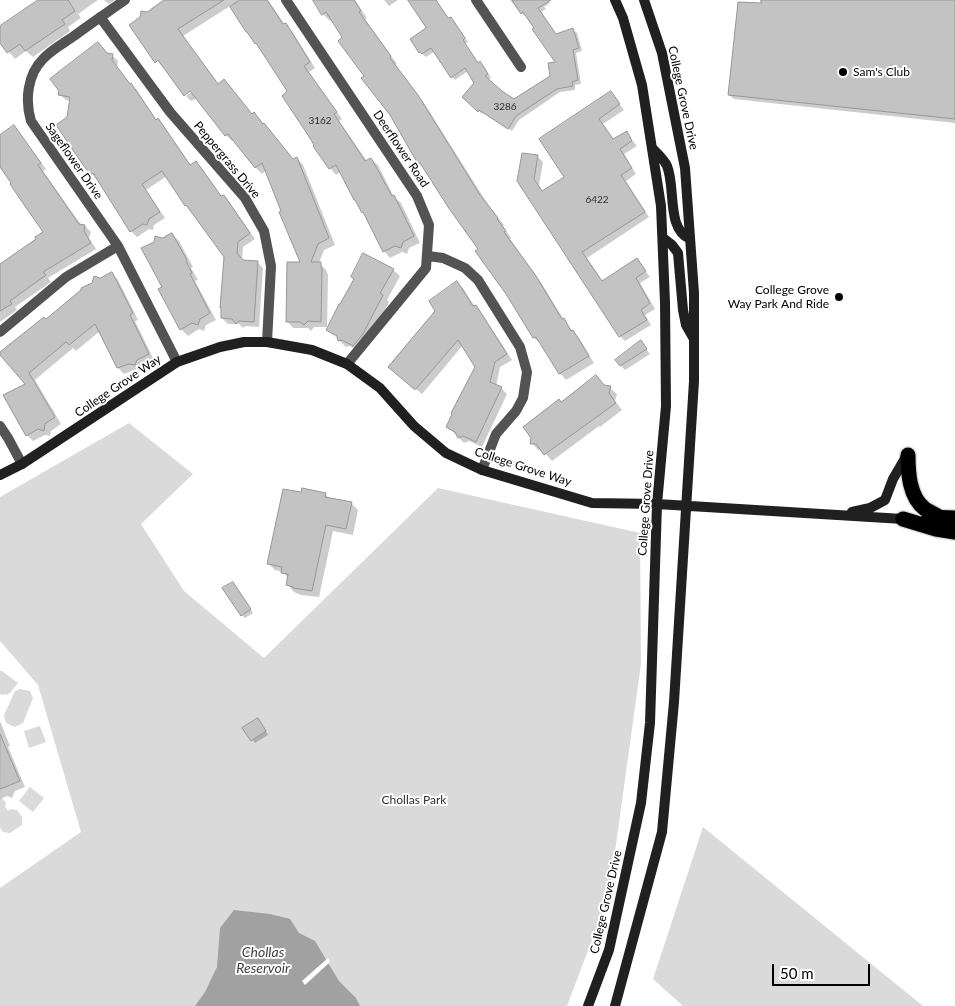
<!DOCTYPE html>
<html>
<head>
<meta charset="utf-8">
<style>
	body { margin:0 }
	#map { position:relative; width:955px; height:1006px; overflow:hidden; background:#fff; font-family:Lato,sans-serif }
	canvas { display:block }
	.scale { position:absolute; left:772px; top:964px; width:98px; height:22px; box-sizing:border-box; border:2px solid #000; border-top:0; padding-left:6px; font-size:15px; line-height:18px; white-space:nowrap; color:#000; -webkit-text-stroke:4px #fff; paint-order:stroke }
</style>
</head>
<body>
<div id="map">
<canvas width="955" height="1006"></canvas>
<div class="scale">50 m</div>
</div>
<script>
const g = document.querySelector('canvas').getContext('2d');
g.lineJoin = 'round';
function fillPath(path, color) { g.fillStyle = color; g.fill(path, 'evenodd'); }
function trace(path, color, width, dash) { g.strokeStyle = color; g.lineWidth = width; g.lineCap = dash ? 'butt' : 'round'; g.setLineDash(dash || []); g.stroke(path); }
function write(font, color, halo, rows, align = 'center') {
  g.font = font + ' Lato,sans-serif'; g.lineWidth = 4; g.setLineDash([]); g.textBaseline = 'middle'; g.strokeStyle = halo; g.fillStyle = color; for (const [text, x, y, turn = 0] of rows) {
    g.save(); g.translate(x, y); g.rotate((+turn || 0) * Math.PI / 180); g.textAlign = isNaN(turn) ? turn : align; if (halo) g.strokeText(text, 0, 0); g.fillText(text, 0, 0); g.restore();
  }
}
fillPath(new Path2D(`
	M129,423L193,474L141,524L184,591L264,658L438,488L640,533L641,664L609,895L567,1006H0V888L81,832L38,685L0,641V497Z
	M0,671H2L18,683L9,694L2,695L0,694Z
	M20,689L30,691L33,698L23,723L15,727L6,723L4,715L15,691Z
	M40,726L46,742L29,748L24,731Z
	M30,787L44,798L33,812L19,801Z
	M0,798H2L6,803L5,807L8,811L10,809L17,810L22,817V825L10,833L3,832L0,828Z
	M703,827L923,1006H683L653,979Z`), '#dadada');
fillPath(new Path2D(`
	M234,910L270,914L290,919L299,933L315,941L339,981L356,998L360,1006H195L205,992L217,967L220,928Z`), '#a1a1a1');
fillPath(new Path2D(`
	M328,958L330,962L305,985L302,981Z`), '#fff');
fillPath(new Path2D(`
	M39,0H98L78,14L81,18L68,27L70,31L33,57L26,51L15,59L0,41V27Z
	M104,0H115L109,4Z
	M166,0H268L285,25L292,31L315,68L309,72L342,119L339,121L367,161L371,159L378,165L394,197L401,203L420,243L409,248L407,254L402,252L390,258L384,251L366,215L341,172L336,175L330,168L289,92L261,48L247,31L230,6L183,36L219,85L224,80L253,115L254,114L270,130L293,160L297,158L303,165L335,245L324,250L319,263L326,270L328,275L327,327H314L311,331L308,328H293L287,321L302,263L266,170L262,174L256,168L234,140L232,141L226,135L197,98L191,101L186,96L196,89L164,67L163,68L130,25Z
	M314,0H355L367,18L365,19L397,64L395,65L424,103L487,203L504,225L503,226L511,238L510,239L542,284L565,322L579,338L594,363L566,380L560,373L541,344L534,338L479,250L425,170L419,163L332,19L330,21L323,14Z
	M384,0H398L389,6Z
	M409,0H436L449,19L451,18L454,22L468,42L465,44L478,64L480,63L484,66L491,78L487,80L514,100L551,77L557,63L527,15L525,16L518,10L510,0H548L550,3L544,7L546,9L541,12L556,35L573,30L577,33L582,51L576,53L581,84L575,85V90L560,92L541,105L519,120L512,131L483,113L482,114L464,97L476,83L468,71L455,80L435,51L426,57L420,52L411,39L428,29Z
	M762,0H955V123L734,99L729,95Z
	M98,44L108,54L112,55L118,61L117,67L130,85L137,90L157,121L158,120L163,125L191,166L196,162L202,168L222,197L224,196L229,202L255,239L243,247L242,260L257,262L263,268L259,327L245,326L243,328L239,324H228L222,318L223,310L221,308L225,257L186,205L167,176L146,190L165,218L154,225L153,230L149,229L137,237L131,231L97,179L92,174L68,118L70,101L66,100L60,95Z
	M611,93L624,110L603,124L614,140L626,133L637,146L624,154L636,174L626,181L649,217L587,258L603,282L637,260L650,277L640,283L655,309L645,315L651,325L625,341L620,336L518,181L538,157L543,162L539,185L543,192L566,177Z
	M19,133L46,169L43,171L81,225L85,226L91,232L89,238L96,249L48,278L51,282L15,307L17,310L0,322V268L45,233L0,165V137Z
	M172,234L179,241L193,267L191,268L198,280L195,281L216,320L206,325L204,331L199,329L188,336L181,329L163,288L162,240Z
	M393,270L400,276L387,300L389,302L369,341L360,352L350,346L346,347L334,336L341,340L343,338L334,333V336L328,330Z
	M112,273L118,280L138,320L135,321L154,360L143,366L141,371L136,369L124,374L118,368L100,331L76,351L73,348L35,380L61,424L51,431L50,436L45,435L33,441L27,435L26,384L0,353L100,279Z
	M457,282L463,288L475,307L481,312L512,360L500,367L496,386L502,389L507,394L482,447L469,441L464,443L448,427L476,367L463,345L422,394L395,372Z
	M641,342L650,354L625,370L621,366Z
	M605,387L610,388L617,394L615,401L622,410L600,427L599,426L552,461L542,450H538L532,443L561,403Z
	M302,494H325L330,499L351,503L358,510L353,535L333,531L319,597L301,595L294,592L288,585L289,579L283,572L275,570L269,564Z
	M236,586L253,613L245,618L242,615Z
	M0,721L10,746L8,747L25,787L15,791L12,798L7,796L0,799Z
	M261,722L268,735L255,743L244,728Z`), '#0003');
const building = new Path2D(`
	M38,0H68L75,11L62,20L65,24L25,51L20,44L7,53L0,43V26Z
	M164,0H224L178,29L218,84L224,79L252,114L254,112L263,124L264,123L293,159L297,157L329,238L318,244L311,262H321V267L322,268L321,322L308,321L304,325L300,322H286L287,262H300L279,212L281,211L262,163L255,168L228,134L225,136L190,91L184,96L158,60L155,63L129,25L140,17L141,11L147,12Z
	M240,0H267L283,24L286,23L310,62L304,66L337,112L334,114L365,161L371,158L392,196L394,195L414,236L403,242L401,248L395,246L383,252L363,212L362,213L355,200H354L336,165L329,169L313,146L314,145L306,132L282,96L287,91L256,43L255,44L247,32H246L230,7Z
	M313,0H354L361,11L359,12L391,56L390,58L418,95L480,195L498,218L497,219L506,231L504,232L536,276L562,319L564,318L571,331L573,330L589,356L559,374L536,337L533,338L506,294L475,251L478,249L448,207L420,163L418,164L390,115L361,78L364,76L338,41L342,37L326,12L322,15Z
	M408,0H436L448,18L451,17L465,38L463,40L478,63L480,61L488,74L485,76L502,91L514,99L550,76L548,63L555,62L532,29L534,28L523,12L521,14L512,0H551L538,8L556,34L573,28L579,48L573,50L578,80L572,82L573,86L557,89L537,102L516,116L508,129L479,110L478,112L462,97L474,83L465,68L451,78L431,48L422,54L420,52L419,53L410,39L426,28Z
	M761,0H955V119L728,95L738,2L761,3Z
	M98,42L107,53L113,54L112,60L130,84L131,83L156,120L158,118L190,165L196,161L221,196L224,195L250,233L238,242L237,253L243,260L258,261L254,322L239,321L236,324L232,319L221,318V307L220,308L224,257L195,217L186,205L185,206L162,171L142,184L160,212L149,219L147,225L143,224L130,232L93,173L91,175L83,165L56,125L67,117L70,97L58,95L59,91L50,79Z
	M611,91L620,104L599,119L613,139L627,131L632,141L620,149L632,168L621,175L645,212L582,252L602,281L637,258L646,271L636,278L650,303L641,310L647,320L619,337L517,181L522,153L538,155L534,179L542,191L564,177L539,139Z
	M14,125L41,163L38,165L79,224L85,225L84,231L91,243L43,272L46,275L10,301L12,304L0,311V264L36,239L35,237L43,232L18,196L10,184L11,183L0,167V135Z
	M172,233L187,260L186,261L192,273L190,274L210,313L200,319L198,325L192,323L180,330L158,289L162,287L141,248L154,242L155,236L162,238Z
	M363,253L394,269L380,293L383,295L363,334L353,346L342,340L338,341L337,336L326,330L339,304H340L354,279L351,277Z
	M112,272L133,313L130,315L149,354L137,360L135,365L129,364L117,368L95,324L69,345L66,342L29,373L55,417L45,424L44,431L38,429L26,436L3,395L25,384L0,355V352L44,317L46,319L81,290V288L92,283L94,276L100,278Z
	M457,281L473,306L476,305L507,354L495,362L490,382L502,387L476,442L463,436L458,438L455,432L446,427L452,414L451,413L475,367L458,340L416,389H414L388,367L435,311L429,301Z
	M641,340L647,349L620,366L615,360Z
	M596,375L604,385L611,386L609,393L616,403L544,455L536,444H530L531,438L523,427L559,399L561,402Z
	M302,488L326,493L325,497L352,502L346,529L326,525L312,591L293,588V587L286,585L288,574L281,573L282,567L267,564L283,489L301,492Z
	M233,582L251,609L241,616L222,588Z
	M258,718L266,731L251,741L242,728Z
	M0,734L20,781L0,789Z`);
fillPath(building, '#c3c3c3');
trace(building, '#979797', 1);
const highway = new Path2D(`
	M908,455C908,472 909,497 925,509C929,512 935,514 939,517
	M929,517L955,518
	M903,519L936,529L955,532`);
trace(highway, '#dbdbdb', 18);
trace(new Path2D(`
	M125,0C108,12 91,23 74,36C64,43 51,50 43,59C27,75 25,101 31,121L118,246L177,362
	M286,0L417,196L429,225L426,268L347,364
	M476,0L521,67
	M100,17L170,112L245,198L264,231L271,266L267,342
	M428,256L443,258L465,268L478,280L520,347L527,372L523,398L516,411L496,434L482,470
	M0,332L66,277L118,246
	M0,426L8,438L22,464`), '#535353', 10);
trace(new Path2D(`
	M652,148C657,153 664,159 667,166C676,187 666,229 690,239
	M663,238L672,245L678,253L683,310L686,325L694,339
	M0,475L22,464L177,362L220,347L244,342H267L312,350L347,364L380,388L414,426L446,453L482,470L592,503L657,504L903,519
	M852,512L870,508L885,500L893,479L907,455
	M588,1006L609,950L641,803L650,723L657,504L666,406L665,302L661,206L642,85L623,18L615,0
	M615,1006L662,832L674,702L694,381V293L685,168L662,53L644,0`), '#202020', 10);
trace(highway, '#000', 15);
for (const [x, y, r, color] of [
	[843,72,5,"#000"],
	[839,297,5,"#000"]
]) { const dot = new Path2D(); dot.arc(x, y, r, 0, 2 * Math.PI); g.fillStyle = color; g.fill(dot); trace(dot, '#fff', 2); }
write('10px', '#313131', null, [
	["3286",505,107],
	["3162",320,121],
	["6422",597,200]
]);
write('12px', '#000', '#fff', [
	["Sam's Club",853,72],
	["College Grove",829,290,"right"],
	["Way Park And Ride",829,304,"right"]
], 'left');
write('12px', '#000', '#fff', [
	["College Grove Drive",683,98,78],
	["Deerflower Road",401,149,56],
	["Peppergrass Drive",227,160,50],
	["Sageflower Drive",74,161,55],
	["College Grove Way",118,386,-34],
	["College Grove Way",523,467,18],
	["College Grove Drive",646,503,-86],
	["College Grove Drive",606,902,-77]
]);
write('12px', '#313131', '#fff', [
	["Chollas Park",414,800]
]);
write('italic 14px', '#424242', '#fff', [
	["Chollas",263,952],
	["Reservoir",263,968]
]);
</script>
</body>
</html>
